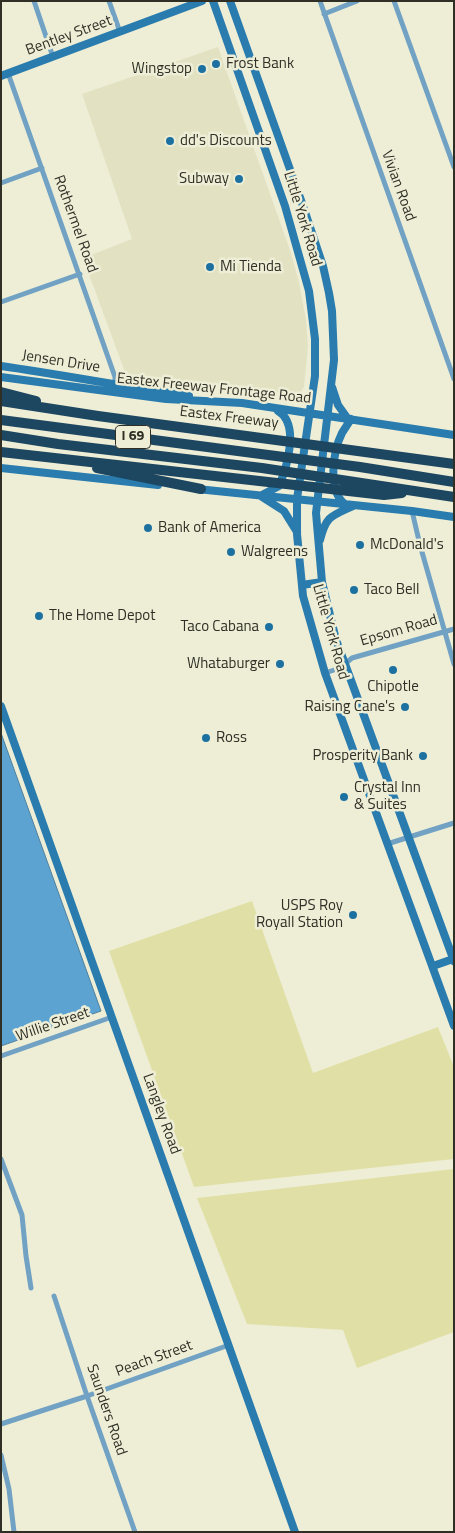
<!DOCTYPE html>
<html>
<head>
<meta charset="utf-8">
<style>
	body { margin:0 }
	#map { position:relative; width:455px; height:1533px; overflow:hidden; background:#eeeed7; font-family:"Titillium Web",sans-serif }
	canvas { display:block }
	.frame { position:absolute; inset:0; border:2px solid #2f2f26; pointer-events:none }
</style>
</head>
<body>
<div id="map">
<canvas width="455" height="1533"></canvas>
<div class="frame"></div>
</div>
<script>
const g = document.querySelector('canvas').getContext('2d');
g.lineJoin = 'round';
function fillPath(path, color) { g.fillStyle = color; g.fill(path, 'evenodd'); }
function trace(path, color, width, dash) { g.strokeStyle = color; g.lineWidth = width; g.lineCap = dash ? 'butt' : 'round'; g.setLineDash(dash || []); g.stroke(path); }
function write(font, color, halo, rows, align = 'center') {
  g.font = font + ' "Titillium Web",sans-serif'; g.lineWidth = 5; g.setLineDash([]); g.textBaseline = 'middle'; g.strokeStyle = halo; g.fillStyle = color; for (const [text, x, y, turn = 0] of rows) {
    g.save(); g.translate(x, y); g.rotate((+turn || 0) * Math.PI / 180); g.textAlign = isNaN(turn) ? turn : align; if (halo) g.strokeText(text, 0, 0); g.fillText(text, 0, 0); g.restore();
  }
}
fillPath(new Path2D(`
	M218,47L291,253L299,282L306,320L308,346L304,387L299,395L126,375L83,258L132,239L82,94Z`), '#e2e2c3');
fillPath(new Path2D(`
	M252,901L313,1073L438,1027L454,1067V1159L194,1187L109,951Z
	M454,1169V1332L357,1368L343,1330L247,1324L197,1198Z`), '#e0e0a6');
const water = new Path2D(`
	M1,733L101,1011L1,1046Z`);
fillPath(water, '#5ca3d2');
trace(water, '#4e809e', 1);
trace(new Path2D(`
	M34,1L53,57
	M109,1L120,32
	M320,1L454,379
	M394,1L454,167
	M324,14L357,1
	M8,73L115,377V385
	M1,183L42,168
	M1,302L80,274
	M412,511L420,545L454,664
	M325,673L340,668L352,658L454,629
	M387,844L454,823
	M1,1056L112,1017
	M1,1159L22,1215L26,1256L31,1288
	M54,1296L87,1396L135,1532
	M1,1424L87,1396L229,1345
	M1,1455L9,1489L14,1532`), '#71a2c3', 5);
trace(new Path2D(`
	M213,1L285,206L309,291L315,339V376L297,499V534L303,596L325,673L454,1026
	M230,1L302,203L323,266L329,293L332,311L334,360L316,513L322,582L336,640L345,664L454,961
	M1,76L202,1
	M1,366C64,375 126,387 189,396
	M1,377L166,399L242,403L454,435
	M332,387L338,405L348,419
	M1,468L158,485
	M197,489L412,511L454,517
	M262,495L279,486C287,467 300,424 278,411
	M262,497L284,511L297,532
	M345,504C327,491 333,451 342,433C345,428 348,424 351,419
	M320,540C326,516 331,516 353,506
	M302,585L322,582
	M1,706L295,1532
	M433,966L453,959`), '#297cad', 8);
trace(new Path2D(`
	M1,392L36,401
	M1,401L98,416L454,464
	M1,420L360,467L454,482
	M1,435L58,444L262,468L454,497
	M1,452L384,495L402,493
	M97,468L201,489`), '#1d4660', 10);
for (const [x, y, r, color] of [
	[216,64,5,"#1c71a1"],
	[202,69,5,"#1c71a1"],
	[170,141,5,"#1c71a1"],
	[239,179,5,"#1c71a1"],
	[210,267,5,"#1c71a1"],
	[148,528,5,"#1c71a1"],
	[360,545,5,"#1c71a1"],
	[231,552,5,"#1c71a1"],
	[354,590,5,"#1c71a1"],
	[39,616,5,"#1c71a1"],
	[269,627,5,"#1c71a1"],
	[280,664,5,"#1c71a1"],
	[393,670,5,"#1c71a1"],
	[405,707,5,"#1c71a1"],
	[206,738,5,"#1c71a1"],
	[423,756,5,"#1c71a1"],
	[344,797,5,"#1c71a1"],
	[353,915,5,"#1c71a1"]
]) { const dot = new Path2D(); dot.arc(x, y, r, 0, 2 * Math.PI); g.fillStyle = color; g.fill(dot); trace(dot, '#eeeed7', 2); }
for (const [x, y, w] of [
	[133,437,35]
]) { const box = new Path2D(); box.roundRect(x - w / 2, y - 11.5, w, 23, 4); g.fillStyle = '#eeeed7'; g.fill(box); trace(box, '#2f2f26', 1); }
write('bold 14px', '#2f2f26', null, [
	["I 69",133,437]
]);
write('15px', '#2f2f26', '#eeeed7', [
	["Bentley Street",69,36,-20],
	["Vivian Road",398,186,70],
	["Little York Road",302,219,73],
	["Rothermel Road",75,224,70],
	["Jensen Drive",61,362,9],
	["Eastex Freeway Frontage Road",214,389,6],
	["Eastex Freeway",229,418,7],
	["Epsom Road",399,631,-16],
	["Little York Road",330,632,74],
	["Willie Street",53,1025,-19],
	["Langley Road",161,1114,70],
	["Peach Street",154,1359,-20],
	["Saunders Road",106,1410,71]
]);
write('15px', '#2f2f26', '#eeeed7', [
	["Frost Bank",226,64],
	["Wingstop",192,69,"right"],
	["dd's Discounts",180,141],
	["Subway",229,179,"right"],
	["Mi Tienda",220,267],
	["Bank of America",158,528],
	["McDonald's",370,545],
	["Walgreens",241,552],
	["Taco Bell",364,590],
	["The Home Depot",49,616],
	["Taco Cabana",259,627,"right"],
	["Whataburger",270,664,"right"],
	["Chipotle",393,687,"center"],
	["Raising Cane's",395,707,"right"],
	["Ross",216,738],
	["Prosperity Bank",413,756,"right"],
	["Crystal Inn",354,788],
	["& Suites",354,805],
	["USPS Roy",343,906,"right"],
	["Royall Station",343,923,"right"]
], 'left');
</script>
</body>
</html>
